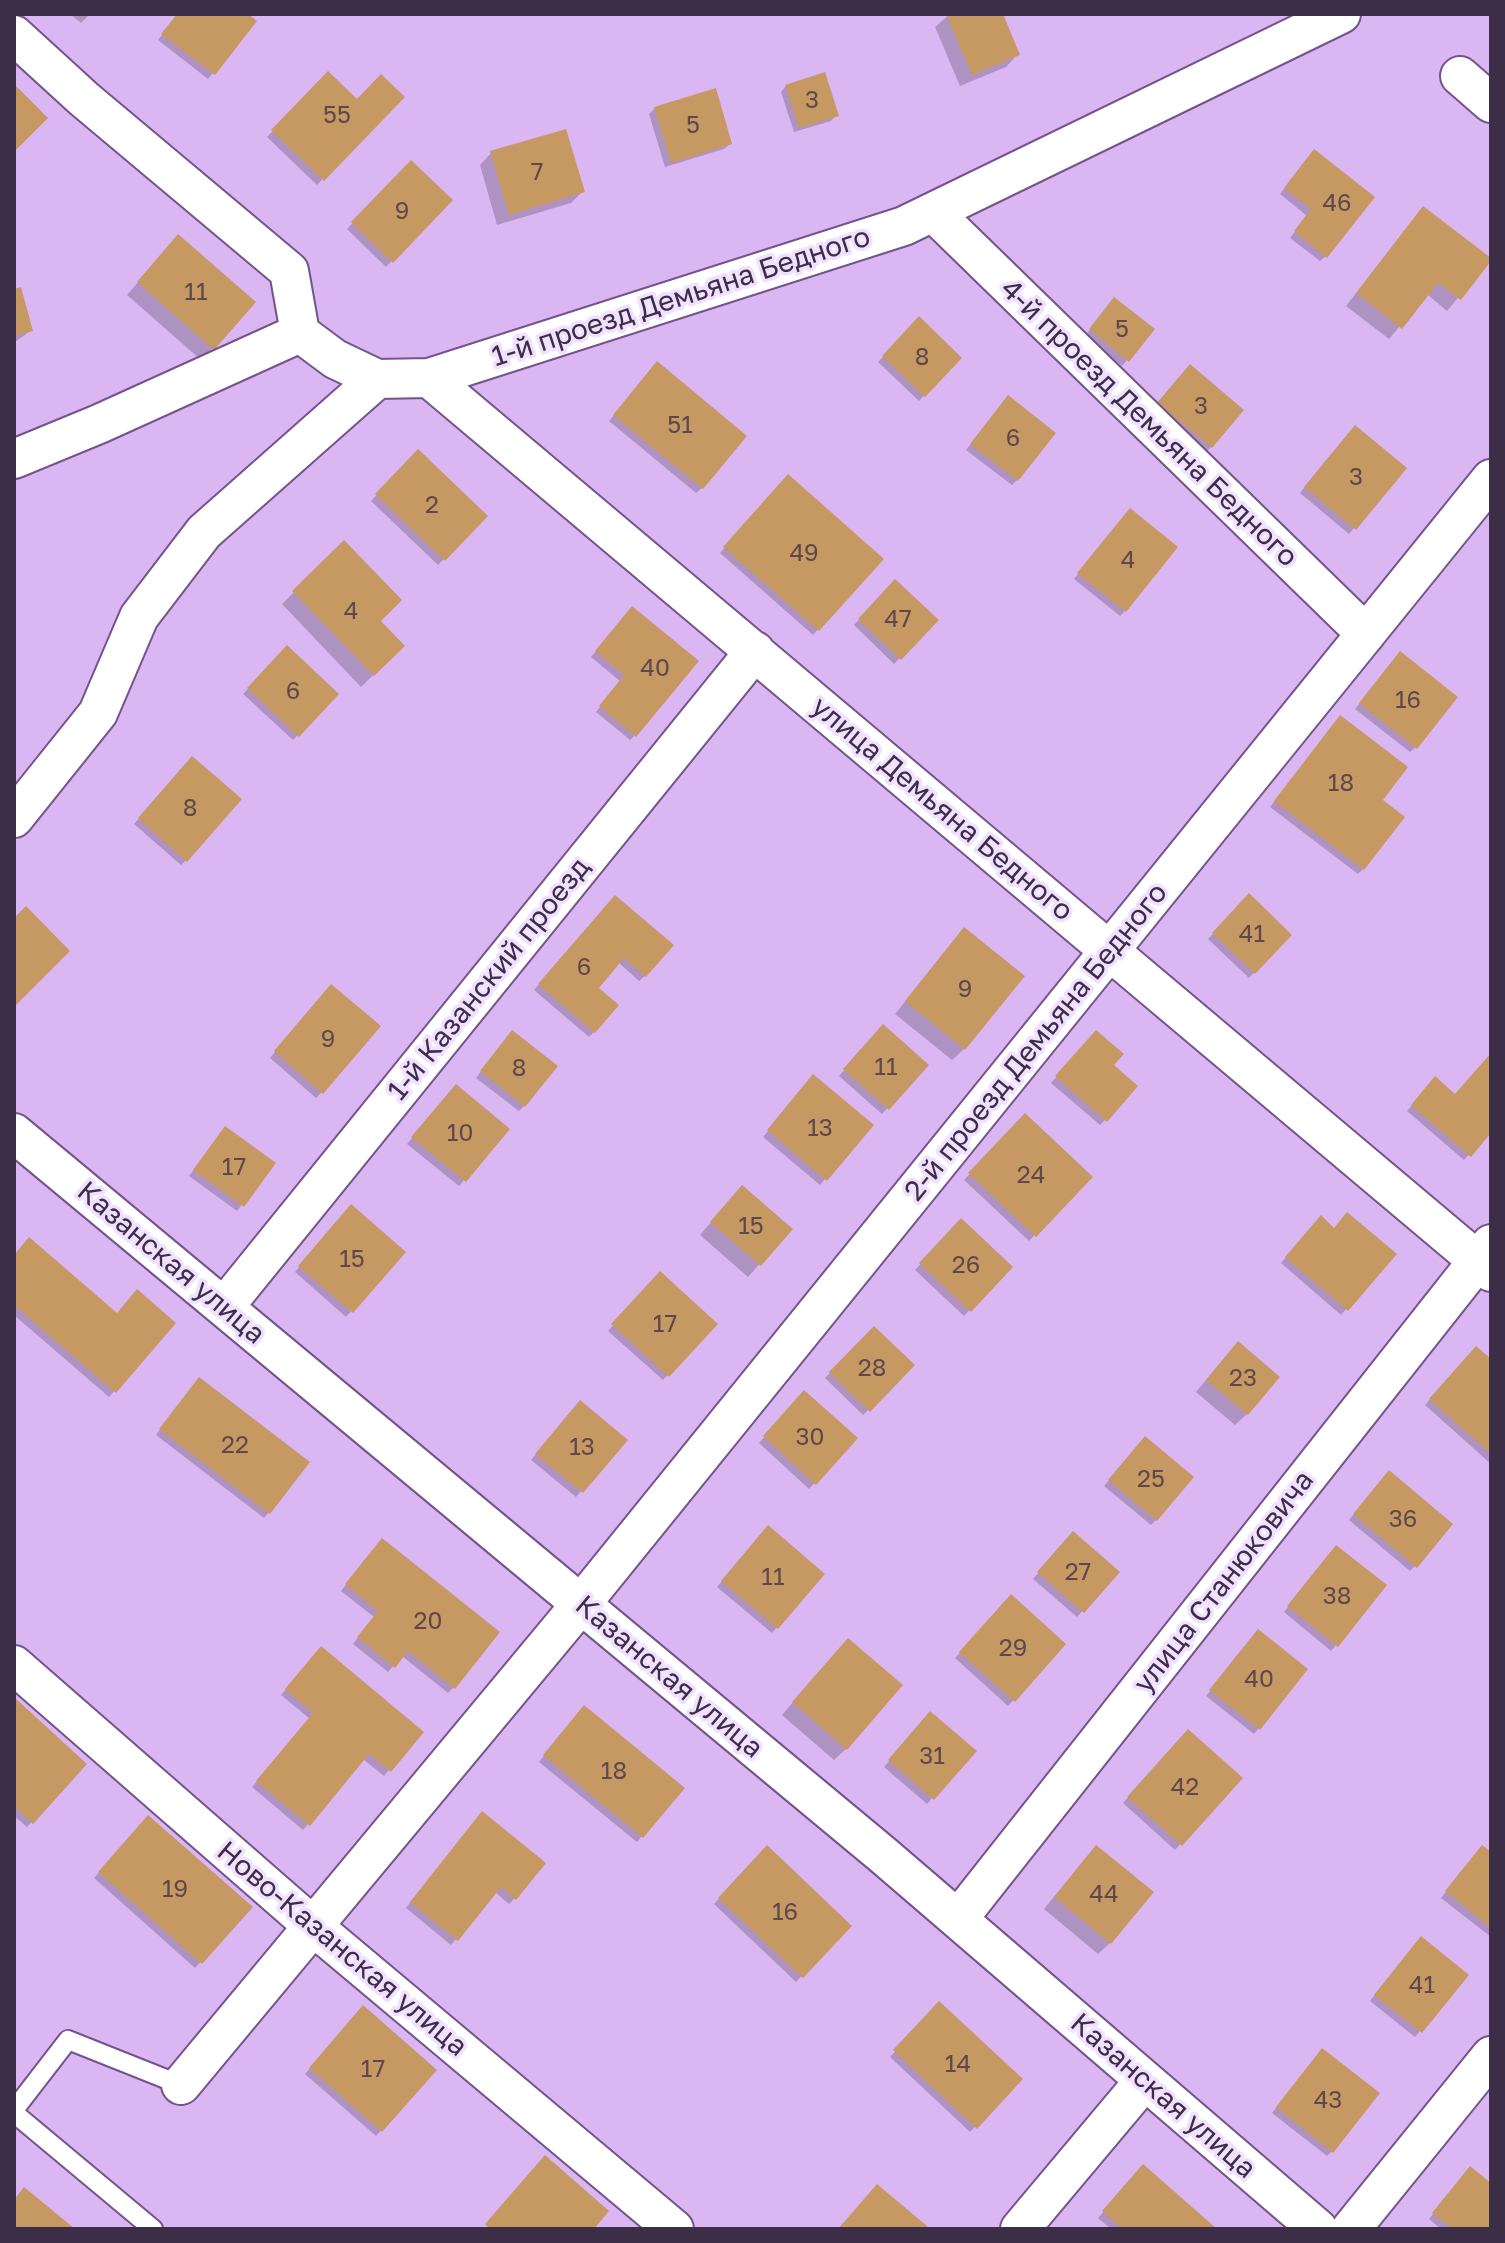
<!DOCTYPE html>
<html>
<head>
<meta charset="utf-8">
<style>
	body { margin:0 }
	#map { position:relative; width:1505px; height:2243px; overflow:hidden; background:#dab7f3; font-family:"Golos Text",sans-serif }
	canvas { display:block }
	.frame { position:absolute; inset:0; border:16px solid #3c2e46; pointer-events:none }
</style>
</head>
<body>
<div id="map">
<canvas width="1505" height="2243"></canvas>
<div class="frame"></div>
</div>
<script>
const g = document.querySelector('canvas').getContext('2d');
g.lineJoin = 'round';
function fillPath(path, color) { g.fillStyle = color; g.fill(path, 'evenodd'); }
function trace(path, color, width, dash) { g.strokeStyle = color; g.lineWidth = width; g.lineCap = dash ? 'butt' : 'round'; g.setLineDash(dash || []); g.stroke(path); }
function write(font, color, halo, rows, align = 'center') {
  g.font = font + ' "Golos Text",sans-serif'; g.lineWidth = 7; g.setLineDash([]); g.textBaseline = 'middle'; g.strokeStyle = halo; g.fillStyle = color; for (const [text, x, y, turn = 0] of rows) {
    g.save(); g.translate(x, y); g.rotate((+turn || 0) * Math.PI / 180); g.textAlign = isNaN(turn) ? turn : align; if (halo) g.strokeText(text, 0, 0); g.fillText(text, 0, 0); g.restore();
  }
}
fillPath(new Path2D(`
	M70,14H90L81,23Z
	M178,14H244L254,22L208,79L158,40Z
	M950,14H1000L1017,55L1006,67L960,86L935,27Z
	M328,74L357,102L402,97L317,185L267,137Z
	M786,86L836,115L831,121L794,132L781,92Z
	M655,108L730,144L724,149L665,167L649,114Z
	M491,153L582,192L571,203L497,225L480,165Z
	M1308,157L1326,256L1320,261L1290,238L1307,216L1280,194Z
	M411,162L450,200L386,267L347,229Z
	M1423,208L1490,259L1447,311L1427,294L1389,339L1346,306Z
	M167,249L213,348L201,360L127,295Z
	M14,291L30,331L14,343Z
	M1109,305L1127,360L1122,366L1085,336Z
	M919,319L960,358L919,401L878,362Z
	M652,369L702,488L696,493L609,421Z
	M1178,378L1211,447L1199,459L1147,416Z
	M1003,403L1017,480L1012,485L966,450Z
	M1350,432L1405,468L1349,534L1300,493Z
	M418,452L485,516L438,565L371,501Z
	M788,477L881,559L813,635L720,553Z
	M1124,516L1125,611L1120,616L1074,579Z
	M344,543L378,621L403,646L361,687L282,604Z
	M895,582L936,620L894,664L854,625Z
	M627,614L635,735L630,740L596,712L621,682L591,657Z
	M287,648L336,694L293,740L243,694Z
	M1394,659L1416,747L1410,752L1355,709Z
	M1335,723L1380,800L1363,869L1358,874L1270,807Z
	M187,764L186,860L181,865L134,824Z
	M1249,896L1289,935L1249,978L1208,939Z
	M609,903L645,976L639,981L618,962L596,989L594,1032L589,1037L534,990Z
	M953,942L964,1049L952,1060L895,1014Z
	M326,992L322,1092L316,1098L270,1058Z
	M883,1027L926,1066L882,1114L839,1076Z
	M507,1038L524,1106L519,1111L476,1078Z
	M1091,1038L1112,1065L1105,1120L1100,1125L1051,1083Z
	M1491,1055V1130L1464,1160L1407,1111L1430,1084L1455,1097Z
	M808,1082L871,1125L820,1185L763,1137Z
	M451,1092L507,1129L459,1186L407,1144Z
	M1026,1116L1090,1177L1029,1241L964,1180Z
	M225,1128L273,1163L237,1211L189,1176Z
	M731,1199L790,1230L748,1277L700,1235Z
	M346,1212L403,1252L346,1317L295,1272Z
	M961,1221L1010,1267L964,1316L915,1270Z
	M1315,1223L1334,1230L1346,1309L1341,1315L1281,1263Z
	M14,1257L116,1315L174,1323L109,1397L14,1315Z
	M660,1273L715,1324L663,1380L608,1331Z
	M874,1328L913,1365L863,1415L825,1378Z
	M1476,1349L1491,1362V1464L1425,1405Z
	M1226,1356L1247,1414L1235,1425L1196,1392Z
	M194,1385L269,1512L264,1518L156,1435Z
	M804,1393L855,1438L809,1489L759,1443Z
	M575,1408L625,1440L576,1497L531,1460Z
	M1140,1444L1156,1520L1151,1525L1104,1486Z
	M1384,1478L1415,1566L1410,1571L1349,1520Z
	M763,1533L777,1627L772,1633L717,1587Z
	M1068,1539L1117,1572L1077,1617L1033,1579Z
	M377,1546L454,1687L448,1693L402,1656L388,1672L353,1644L374,1617L341,1591Z
	M1331,1553L1336,1645L1331,1651L1284,1612Z
	M1011,1597L1064,1644L1008,1706L955,1658Z
	M1253,1637L1259,1728L1254,1734L1206,1696Z
	M836,1652L846,1749L834,1760L782,1715Z
	M316,1654L421,1732L384,1776L363,1759L303,1830L252,1787L310,1719L281,1695Z
	M14,1700L85,1764L27,1827L14,1816Z
	M579,1713L682,1788L637,1842L539,1762Z
	M925,1719L974,1751L927,1804L884,1767Z
	M1188,1731L1240,1778L1175,1850L1123,1803Z
	M148,1818L250,1907L195,1968L94,1878Z
	M477,1819L515,1898L509,1904L495,1892L451,1945L406,1908Z
	M767,1848L849,1926L796,1982L714,1904Z
	M1477,1853L1491,1855V1937L1441,1898Z
	M1085,1859L1110,1943L1098,1954L1044,1909Z
	M1416,1944L1466,1975L1415,2037L1370,2001Z
	M939,2004L1020,2079L970,2132L890,2057Z
	M358,2013L434,2070L376,2136L305,2074Z
	M1317,2056L1332,2151L1327,2156L1272,2113Z
	M1144,2167L1214,2229H1111L1098,2218Z
	M1465,2174L1491,2186V2229H1441L1429,2219Z`), '#0003');
fillPath(new Path2D(`
	M177,14H248L257,21L215,75L161,34Z
	M946,14H1003L1020,55L972,75Z
	M328,71L357,99L381,74L405,97L324,181L271,130Z
	M825,72L839,116L799,128L785,85Z
	M14,84L48,118L14,152Z
	M716,88L732,144L671,163L654,107Z
	M566,129L585,192L509,215L490,151Z
	M1314,149L1375,197L1327,258L1294,231L1311,209L1284,188Z
	M411,160L453,200L393,263L351,222Z
	M1423,206L1491,258V261L1461,300L1438,283L1402,329L1356,293Z
	M178,234L256,302L214,350L137,282Z
	M21,287L33,331L14,336V289Z
	M1114,297L1155,329L1129,362L1089,329Z
	M919,316L962,358L925,397L882,356Z
	M657,361L747,436L703,489L613,415Z
	M1190,364L1244,410L1212,448L1157,403Z
	M1008,395L1056,433L1018,481L970,444Z
	M1355,425L1407,468L1356,530L1304,487Z
	M418,449L488,516L445,561L375,494Z
	M788,474L884,559L819,631L723,547Z
	M1130,508L1178,547L1126,612L1077,573Z
	M344,540L402,600L381,621L405,646L374,676L292,591Z
	M895,579L939,620L901,660L858,619Z
	M632,606L699,661L636,737L599,706L624,675L595,651Z
	M287,645L339,694L299,737L247,688Z
	M1400,651L1458,697L1417,749L1359,703Z
	M1340,715L1408,767L1383,800L1405,817L1364,870L1274,801Z
	M192,756L242,799L187,862L138,818Z
	M1249,893L1292,935L1255,974L1212,933Z
	M615,895L674,945L646,977L624,958L599,988L619,1005L595,1033L538,984Z
	M26,906L70,951L14,1007V918Z
	M964,927L1025,976L965,1050L905,1001Z
	M331,984L381,1026L323,1094L274,1051Z
	M883,1024L929,1065L889,1110L843,1069Z
	M512,1030L558,1066L525,1107L480,1071Z
	M1096,1030L1124,1054L1114,1065L1138,1086L1107,1122L1055,1076Z
	M1491,1053V1133L1471,1157L1411,1105L1435,1076L1455,1094Z
	M813,1074L874,1125L827,1181L767,1130Z
	M456,1084L510,1129L466,1182L411,1137Z
	M1025,1113L1093,1177L1036,1237L968,1173Z
	M225,1126L276,1163L244,1207L193,1170Z
	M742,1185L793,1229L761,1266L710,1222Z
	M351,1204L406,1252L353,1313L298,1266Z
	M1347,1212L1397,1254L1348,1311L1285,1257L1321,1215L1334,1228Z
	M961,1218L1013,1267L971,1312L919,1263Z
	M29,1237L117,1313L137,1289L176,1323L116,1393L14,1305V1255Z
	M660,1271L718,1324L669,1377L611,1324Z
	M874,1326L915,1365L870,1412L829,1372Z
	M1238,1341L1280,1377L1248,1415L1206,1380Z
	M1476,1346L1491,1359V1454L1429,1399Z
	M199,1377L310,1462L270,1514L159,1429Z
	M804,1390L858,1438L816,1485L763,1436Z
	M580,1400L628,1440L583,1493L535,1454Z
	M1145,1436L1194,1477L1157,1521L1108,1480Z
	M1389,1470L1453,1524L1417,1568L1353,1514Z
	M768,1525L825,1574L778,1629L721,1581Z
	M1073,1531L1120,1572L1084,1613L1037,1572Z
	M382,1538L500,1632L455,1689L408,1651L395,1668L357,1637L378,1611L345,1584Z
	M1336,1545L1387,1585L1338,1647L1287,1606Z
	M1011,1594L1066,1644L1015,1702L959,1652Z
	M1258,1629L1308,1669L1260,1730L1209,1690Z
	M848,1638L903,1685L847,1750L792,1702Z
	M321,1646L424,1732L391,1772L369,1754L310,1826L256,1781L313,1713L285,1689Z
	M14,1697L87,1764L33,1824L14,1806Z
	M584,1705L685,1788L643,1838L543,1755Z
	M930,1711L977,1751L934,1800L888,1760Z
	M1188,1729L1243,1778L1182,1846L1127,1797Z
	M482,1811L546,1863L516,1900L501,1887L458,1941L410,1902Z
	M148,1815L253,1907L202,1964L98,1872Z
	M767,1845L852,1926L803,1978L718,1898Z
	M1096,1845L1154,1892L1111,1944L1054,1897Z
	M1482,1845L1491,1852V1928L1445,1891Z
	M1421,1936L1469,1975L1422,2033L1374,1995Z
	M939,2001L1023,2079L977,2129L893,2050Z
	M363,2005L437,2070L382,2132L309,2068Z
	M1322,2048L1380,2093L1333,2153L1276,2107Z
	M545,2155L609,2211L594,2229H490L485,2224Z
	M1143,2164L1217,2229H1122L1102,2211Z
	M1470,2166L1491,2183V2229H1453L1432,2213Z
	M877,2184L928,2227L926,2229H838Z
	M24,2187L75,2229H14V2200Z`), '#c69862');
const lane = new Path2D(`
	M14,2110L68,2040L181,2085
	M14,2113L153,2229`);
const street = new Path2D(`
	M14,35L84,99L289,271L300,333
	M1460,76L1491,103
	M933,212L1366,634
	M429,378L1491,1272
	M14,459L99,424L300,333L335,359L377,379L429,378L904,226L1341,14
	M14,818L98,713L139,617L204,532L377,379
	M14,1133L883,1855L1318,2229
	M224,1307L755,651
	M14,1665L314,1927L674,2229
	M958,1919L1491,1244
	M181,2085L581,1604L1491,479
	M1020,2229L1145,2080
	M1351,2229L1491,2056`);
trace(lane, '#745489', 22);
trace(street, '#745489', 42);
trace(lane, '#fff', 18);
trace(street, '#fff', 38);
write('24px', '#5e484d', null, [
	["3",812,100],
	["55",337,115],
	["5",693,125],
	["7",537,172],
	["46",1337,203],
	["9",402,211],
	["11",196,292],
	["5",1122,329],
	["8",922,357],
	["3",1201,406],
	["51",680,425],
	["6",1013,438],
	["3",1356,477],
	["2",432,505],
	["49",804,553],
	["4",1128,560],
	["4",351,611],
	["47",898,619],
	["40",655,668],
	["6",293,691],
	["16",1408,700],
	["18",1341,783],
	["8",190,808],
	["41",1252,934],
	["6",584,967],
	["9",965,989],
	["9",328,1039],
	["11",886,1067],
	["8",519,1068],
	["13",820,1128],
	["10",460,1133],
	["17",234,1167],
	["24",1031,1175],
	["15",751,1226],
	["15",352,1259],
	["26",966,1265],
	["17",665,1324],
	["28",872,1368],
	["23",1243,1378],
	["30",810,1437],
	["22",235,1445],
	["13",582,1447],
	["25",1151,1479],
	["36",1403,1519],
	["27",1078,1572],
	["11",773,1577],
	["38",1337,1596],
	["20",428,1621],
	["29",1013,1648],
	["40",1259,1679],
	["31",932,1756],
	["18",614,1771],
	["42",1185,1787],
	["19",175,1889],
	["44",1104,1894],
	["16",785,1912],
	["41",1422,1985],
	["14",958,2064],
	["17",373,2069],
	["43",1328,2100]
]);
write('28px', '#3c2e46', '#f1e0ff', [
	["1-й проезд Демьяна Бедного",681,297,-18],
	["4-й проезд Демьяна Бедного",1149,423,44],
	["улица Демьяна Бедного",942,809,40],
	["1-й Казанский проезд",489,979,-51],
	["2-й проезд Демьяна Бедного",1036,1042,-51],
	["Казанская улица",171,1263,40],
	["улица Станюковича",1224,1582,-52],
	["Казанская улица",669,1677,40],
	["Ново-Казанская улица",342,1949,40],
	["Казанская улица",1163,2096,41]
]);
</script>
</body>
</html>
